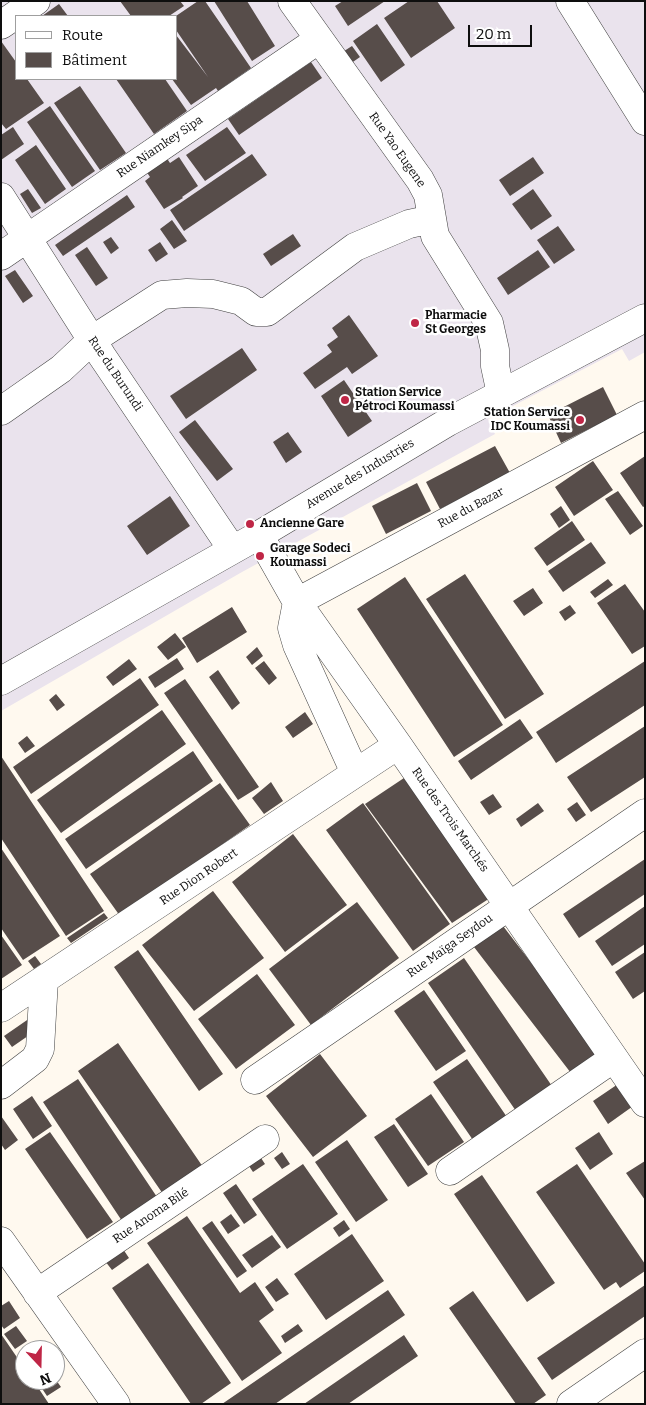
<!DOCTYPE html>
<html>
<head>
<meta charset="utf-8">
<style>
	body { margin:0 }
	#map { position:relative; width:646px; height:1405px; overflow:hidden; background:#fff9ef; font-family:Bitter,serif }
	canvas { display:block }
	.frame { position:absolute; inset:0; border:2px solid #0e0e0e; pointer-events:none }
	.legend { position:absolute; left:15px; top:15px; width:162px; height:65px; box-sizing:border-box; background:#fff; border:1px solid #9f9f9f; margin:0; padding:6px 9px; list-style:none; font-size:15px; color:#0e0e0e }
	.legend li { display:flex; align-items:center; gap:10px; height:25px }
	.legend b { width:25px; border:1px solid #9f9f9f }
	.north { position:absolute; left:15px; top:1340px; width:50px; height:50px; box-sizing:border-box; background:#fff; border:1px solid #9f9f9f; border-radius:50%; rotate:159deg; font-size:14px; font-weight:700; line-height:20px; text-align:center; color:#0e0e0e }
	.north::after { content:''; display:block; margin:auto; width:18px; height:22px; background:#bf2646; clip-path:polygon(50% 0,100% 100%,50% 72%,0 100%) }
	.scale { position:absolute; left:468px; top:25px; width:64px; height:22px; box-sizing:border-box; border:2px solid #0e0e0e; border-top:0; padding-left:6px; font-size:15px; line-height:18px; white-space:nowrap; color:#0e0e0e; -webkit-text-stroke:4px #fff; paint-order:stroke }
</style>
</head>
<body>
<div id="map">
<canvas width="646" height="1405"></canvas>
<div class="frame"></div>
<ul class="legend">
<li><b style="height:6px;background:#fff"></b>Route</li>
<li><b style="height:14px;background:#574d4a"></b>Bâtiment</li>
</ul>
<div class="north">N</div>
<div class="scale">20 m</div>
</div>
<script>
const g = document.querySelector('canvas').getContext('2d');
g.lineJoin = 'round';
function fillPath(path, color) { g.fillStyle = color; g.fill(path, 'evenodd'); }
function trace(path, color, width, dash) { g.strokeStyle = color; g.lineWidth = width; g.lineCap = dash ? 'butt' : 'round'; g.setLineDash(dash || []); g.stroke(path); }
function write(font, color, halo, rows, align = 'center') {
  g.font = font + ' Bitter,serif'; g.lineWidth = 5; g.setLineDash([]); g.textBaseline = 'middle'; g.strokeStyle = halo; g.fillStyle = color; for (const [text, x, y, turn = 0] of rows) {
    g.save(); g.translate(x, y); g.rotate((+turn || 0) * Math.PI / 180); g.textAlign = isNaN(turn) ? turn : align; if (halo) g.strokeText(text, 0, 0); g.fillText(text, 0, 0); g.restore();
  }
}
fillPath(new Path2D(`
	M1,1H645V352L629,361L622,349L488,419L495,434L242,572L1,711ZM16,16H176V79H16Z`), '#eae3ed');
fillPath(new Path2D(`
	M120,1H180L184,6L169,16H131Z
	M198,1H205L251,68L218,91L216,88L191,105L172,79H176V35L208,77L176,30V16Z
	M214,1H247L275,46L252,61Z
	M343,1H385L348,26L335,6Z
	M409,1H437L455,28L411,58L384,18Z
	M59,4L68,16H42Z
	M377,24L405,65L381,82L353,41Z
	M1,41L16,62V79H27L44,103L6,129L1,123Z
	M352,46L360,57L350,64L341,53Z
	M311,62L322,78L239,135L228,119Z
	M116,79H165L187,111L154,134Z
	M80,86L126,153L100,170L54,103Z
	M50,106L95,171L72,187L27,122Z
	M13,127L24,144L1,160V135Z
	M227,127L246,153L205,181L186,155Z
	M36,145L66,189L45,204L15,160Z
	M164,154L170,163L179,157L198,186L182,197L183,198L164,209L145,181L150,177L144,168Z
	M252,154L267,175L184,231L170,210Z
	M533,157L544,173L510,196L499,180Z
	M28,189L41,208L32,213L20,194Z
	M533,189L552,216L531,230L512,204Z
	M127,195L135,207L63,256L55,245Z
	M172,220L187,241L174,249L160,229Z
	M558,226L575,250L554,264L537,240Z
	M293,234L301,246L271,266L263,254Z
	M111,237L119,248L111,254L103,242Z
	M160,242L168,254L156,262L148,250Z
	M87,247L108,278L96,286L75,255Z
	M538,250L550,267L508,295L497,278Z
	M15,270L33,296L23,303L5,276Z
	M349,315L378,356L352,374L347,367L315,389L303,373L332,352L327,345L338,337L332,328Z
	M242,348L257,370L186,419L170,396Z
	M344,380L372,421L348,437L321,396Z
	M603,387L617,415L561,443L548,415Z
	M195,420L233,469L217,481L179,432Z
	M288,432L302,452L286,463L273,442Z
	M495,446L510,473L440,509L426,482Z
	M645,456V506L643,507L620,473Z
	M593,461L613,490L574,516L555,487Z
	M417,483L431,511L386,534L372,506Z
	M618,491L643,526L630,535L605,499Z
	M170,496L190,526L147,555L127,526Z
	M561,506L570,520L559,528L550,514Z
	M572,521L585,540L547,566L534,548Z
	M591,542L606,563L563,592L548,571Z
	M465,574L544,694L505,719L426,599Z
	M405,577L503,725L454,757L357,609Z
	M608,579L613,585L595,598L590,592Z
	M625,584L645,612V646L632,654L597,603Z
	M533,588L543,603L524,616L513,601Z
	M570,605L576,613L565,621L559,612Z
	M232,607L247,632L197,663L182,638Z
	M175,633L186,647L168,660L157,647Z
	M257,647L263,656L252,665L246,657Z
	M177,658L184,669L155,688L148,677Z
	M129,659L137,669L113,686L106,677Z
	M264,661L277,678L269,685L255,668Z
	M645,661V705L556,763L536,732Z
	M218,670L240,703L232,710L209,677Z
	M140,678L159,705L31,794L13,767Z
	M185,679L259,787L238,800L164,693Z
	M56,694L65,705L57,711L49,700Z
	M162,710L186,744L61,833L37,800Z
	M305,712L313,724L293,738L285,727Z
	M520,719L533,738L471,780L458,761Z
	M645,726V777L591,812L567,777Z
	M27,736L35,746L25,753L18,743Z
	M193,751L213,781L86,869L65,839Z
	M1,756L104,911L66,936L1,838Z
	M407,776L490,898L452,923L365,804Z
	M271,782L283,801L264,814L252,798Z
	M220,783L250,825L120,916L90,874Z
	M493,794L502,807L489,815L480,802Z
	M577,802L586,815L576,822L567,809Z
	M363,803L450,924L413,951L326,830Z
	M538,803L544,811L521,827L516,819Z
	M293,834L347,905L285,952L232,882Z
	M1,848L60,936L23,960L1,928Z
	M645,859V894L579,938L563,914Z
	M213,891L264,958L194,1011L142,945Z
	M357,902L399,958L311,1025L269,969Z
	M645,906V944L612,966L595,941Z
	M104,913L108,918L71,943L67,938Z
	M503,926L602,1055L574,1077L474,947Z
	M1,935L22,965L1,979Z
	M138,950L223,1074L199,1091L114,967Z
	M645,952V991L633,999L615,972Z
	M35,956L41,964L34,969L28,961Z
	M464,958L554,1089L518,1114L428,983Z
	M257,974L295,1025L236,1069L198,1019Z
	M424,990L466,1051L436,1071L394,1011Z
	M30,1018L38,1029L12,1047L4,1036Z
	M118,1043L203,1167L163,1194L78,1071Z
	M320,1054L367,1116L313,1157L266,1096Z
	M467,1059L509,1120L475,1143L433,1082Z
	M78,1079L157,1197L122,1221L43,1102Z
	M621,1082L636,1104L608,1124L593,1101Z
	M431,1094L464,1142L428,1166L395,1119Z
	M32,1096L52,1126L33,1139L13,1109Z
	M1,1116L18,1140L5,1150L1,1144Z
	M394,1124L428,1174L408,1187L374,1137Z
	M50,1132L113,1222L87,1239L25,1149Z
	M599,1132L613,1154L590,1170L575,1148Z
	M347,1140L388,1200L356,1222L315,1162Z
	M282,1152L290,1164L282,1169L274,1158Z
	M259,1155L265,1164L253,1172L247,1163Z
	M645,1161V1200L626,1173Z
	M303,1164L338,1214L287,1249L252,1199Z
	M577,1164L645,1264V1271L620,1288L616,1282L604,1290L536,1192Z
	M482,1175L555,1283L527,1302L454,1194Z
	M236,1184L257,1215L244,1224L223,1193Z
	M231,1214L240,1226L228,1234L220,1222Z
	M187,1216L240,1293L255,1282L274,1310L259,1321L282,1353L242,1381L147,1243Z
	M344,1220L350,1229L339,1237L333,1228Z
	M212,1221L247,1271L237,1278L202,1228Z
	M352,1234L384,1281L326,1320L294,1274Z
	M272,1235L281,1247L252,1268L242,1255Z
	M123,1249L129,1258L112,1270L105,1261Z
	M148,1263L231,1383L201,1404H191L112,1288Z
	M277,1278L289,1294L276,1302L265,1287Z
	M645,1285V1316L552,1380L537,1358Z
	M388,1290L405,1315L275,1404H222Z
	M473,1291L546,1395L533,1404H516L449,1308Z
	M9,1301L20,1318L4,1329L1,1325V1306Z
	M298,1324L303,1331L285,1343L281,1336Z
	M16,1326L27,1341L15,1349L4,1334Z
	M1,1334L25,1369V1380H33L49,1404L1,1403Z
	M404,1335L418,1356L348,1404H304Z
	M32,1345L36,1350H25V1363L19,1354Z
	M52,1380H56L61,1387L47,1396L41,1387Z`), '#574d4a');
const minor = new Path2D(`
	M292,1L420,180L428,195L435,236L489,323L495,350V366L501,394
	M570,1L645,121
	M1,25L36,1
	M1,197L102,356L232,549
	M1,256L318,40
	M1,411L61,369L92,340L162,295L187,293L213,294L241,301L256,312H267L355,247L409,224L432,219
	M259,535L297,602L398,745L645,1103
	M1,681L259,535L448,422L645,318
	M355,773L297,645L292,628L297,602L645,415
	M1,1008L398,745
	M255,1080L645,813
	M1,1085L35,1059L40,1049L44,980
	M450,1171L614,1058
	M1,1241L116,1404
	M37,1293L265,1139
	M571,1404L645,1353`);
trace(minor, '#414141', 29);
trace(minor, '#fff', 28);
for (const [x, y, r, color] of [
	[415,323,5,"#bf2646"],
	[345,400,5,"#bf2646"],
	[580,420,5,"#bf2646"],
	[250,524,5,"#bf2646"],
	[260,556,5,"#bf2646"]
]) { const dot = new Path2D(); dot.arc(x, y, r, 0, 2 * Math.PI); g.fillStyle = color; g.fill(dot); trace(dot, '#fff', 2); }
write('12px', '#0e0e0e', '#fff', [
	["Rue Niamkey Sipa",160,147,-34],
	["Rue Yao Eugene",397,150,55],
	["Rue du Burundi",115,374,56],
	["Avenue des Industries",360,474,-31],
	["Rue du Bazar",471,508,-28],
	["Rue des Trois Marchés",450,820,55],
	["Rue Dion Robert",199,877,-34],
	["Rue Maïga Seydou",450,946,-35],
	["Rue Anoma Bilé",151,1216,-34]
]);
write('bold 12px', '#0e0e0e', '#fff', [
	["Pharmacie",425,316],
	["St Georges",425,330],
	["Station Service",355,393],
	["Pétroci Koumassi",355,407],
	["Station Service",570,413,"right"],
	["IDC Koumassi",570,427,"right"],
	["Ancienne Gare",260,524],
	["Garage Sodeci",270,549],
	["Koumassi",270,563]
], 'left');
</script>
</body>
</html>
